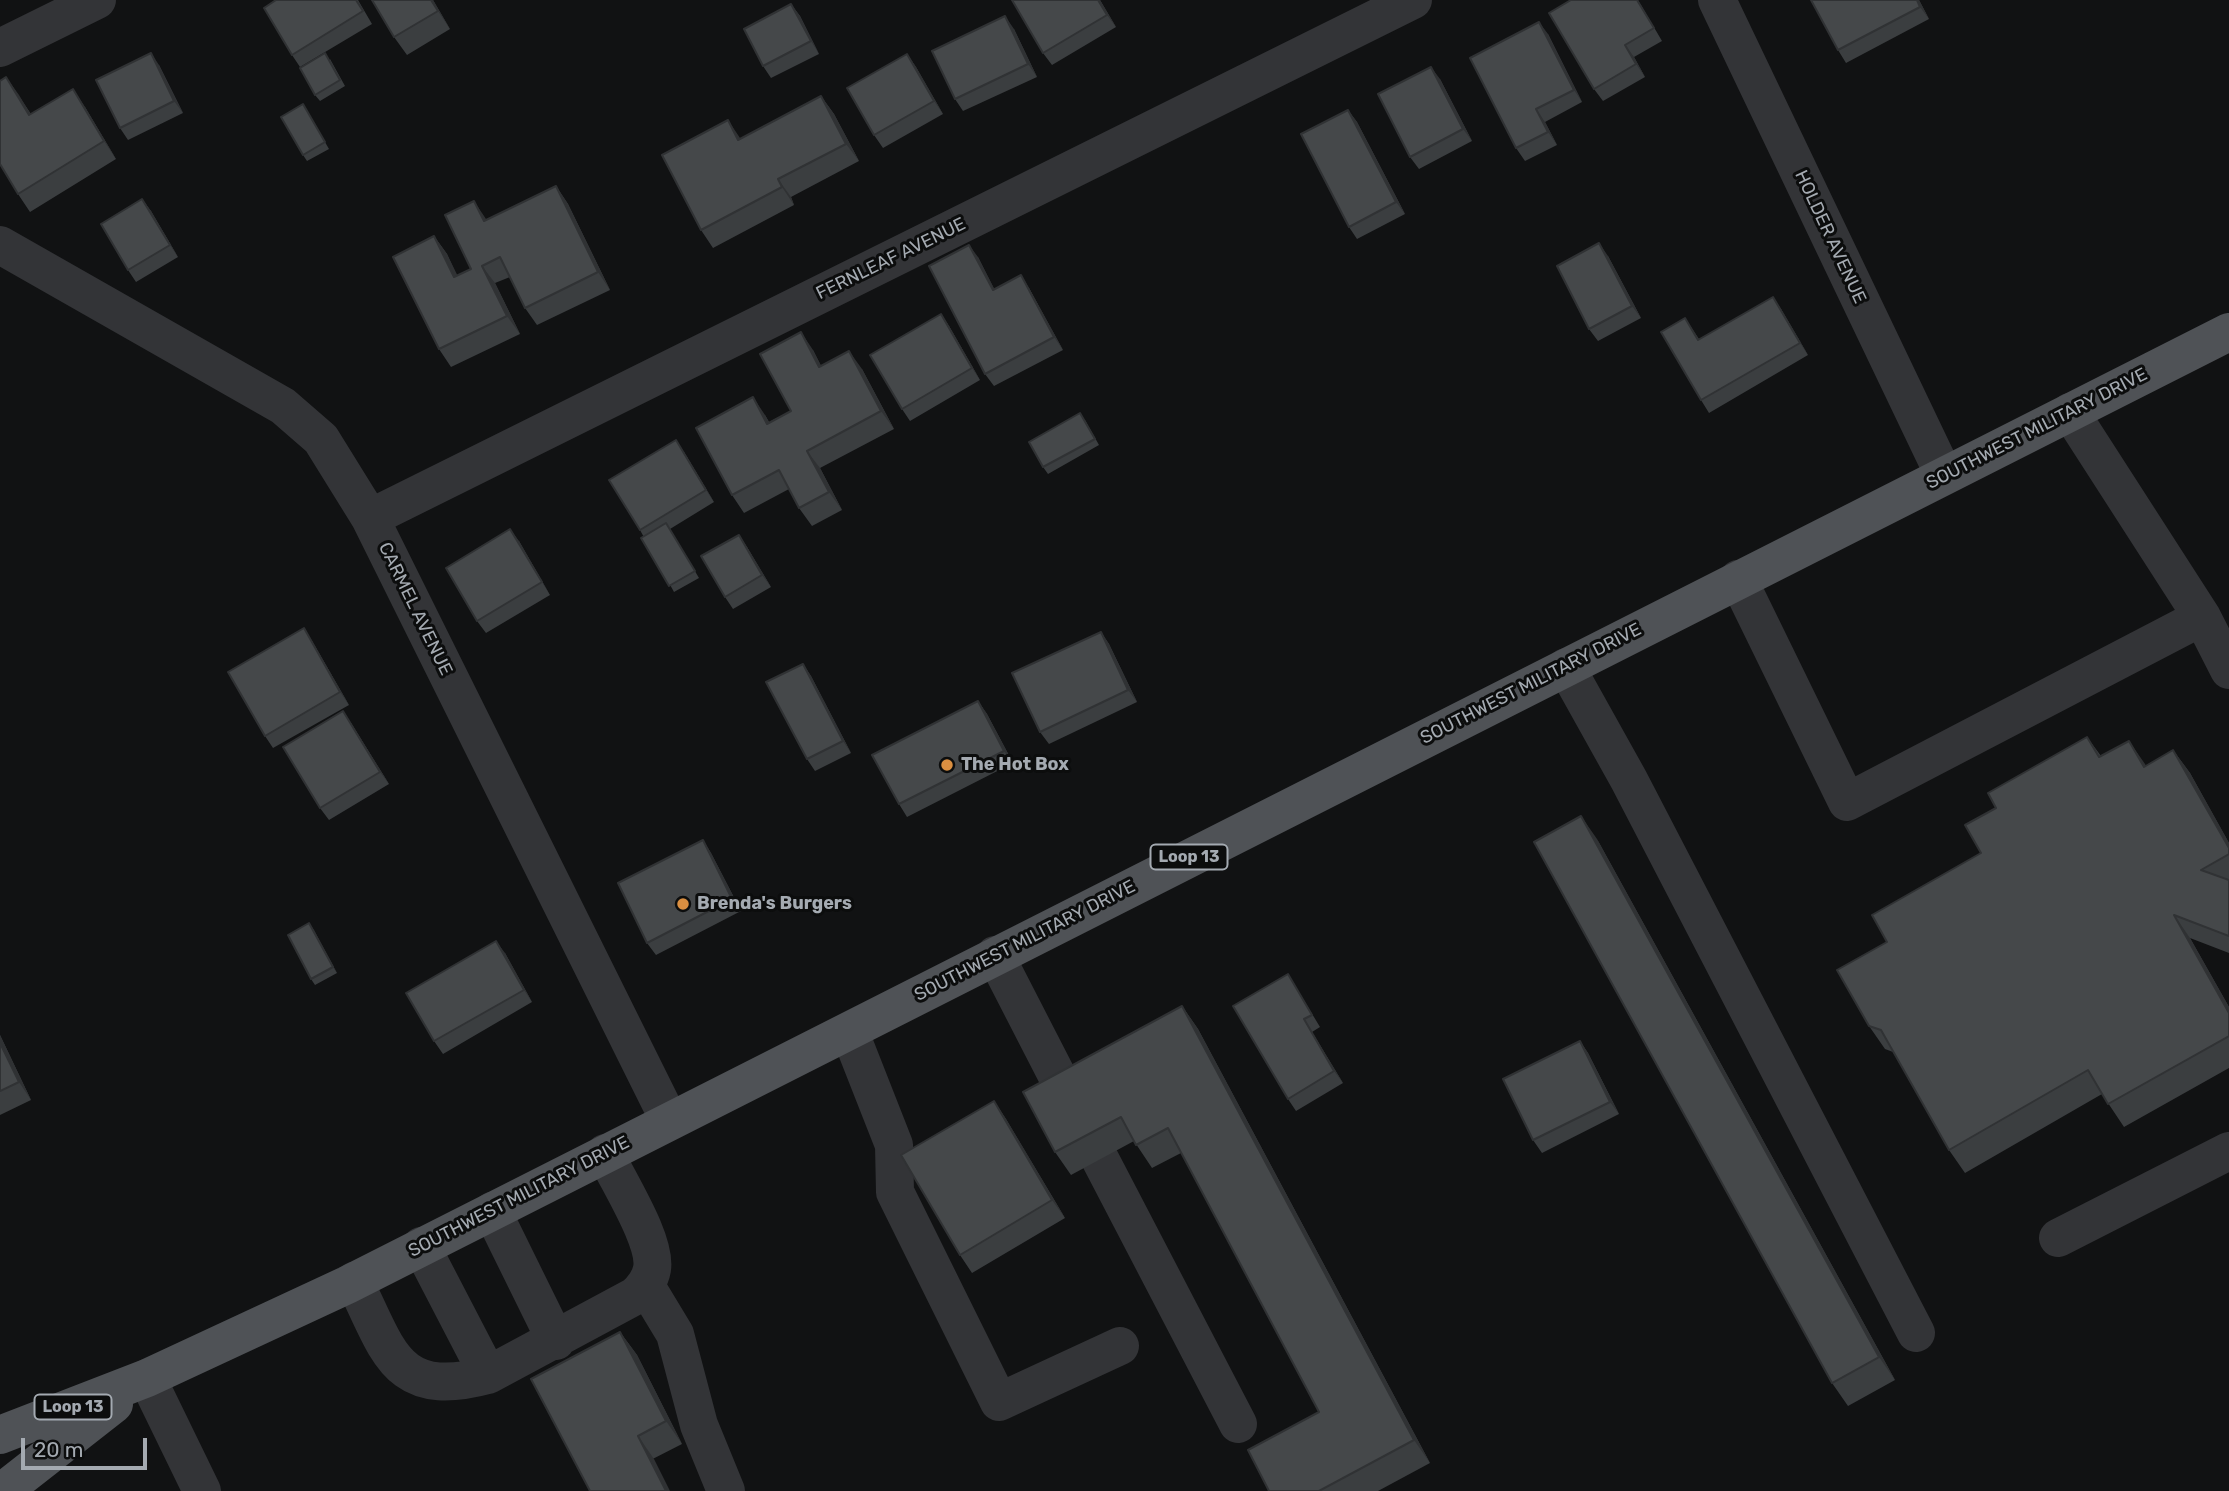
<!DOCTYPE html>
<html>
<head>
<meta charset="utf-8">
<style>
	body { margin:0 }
	#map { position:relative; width:2229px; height:1491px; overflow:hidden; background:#111213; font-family:Rubik,sans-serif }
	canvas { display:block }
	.scale { position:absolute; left:21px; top:1438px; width:126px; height:32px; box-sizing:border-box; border:4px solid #a4aab1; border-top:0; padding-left:9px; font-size:21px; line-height:24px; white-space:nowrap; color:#a4aab1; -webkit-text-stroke:5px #0c0d0d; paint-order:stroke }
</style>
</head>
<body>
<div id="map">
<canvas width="2229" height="1491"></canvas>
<div class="scale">20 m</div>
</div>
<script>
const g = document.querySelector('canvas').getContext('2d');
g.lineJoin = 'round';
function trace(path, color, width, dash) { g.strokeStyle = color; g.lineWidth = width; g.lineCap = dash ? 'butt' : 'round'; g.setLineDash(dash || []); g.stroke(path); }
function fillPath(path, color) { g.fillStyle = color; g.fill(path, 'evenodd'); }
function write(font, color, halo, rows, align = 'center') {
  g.font = font + ' Rubik,sans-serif'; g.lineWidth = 6; g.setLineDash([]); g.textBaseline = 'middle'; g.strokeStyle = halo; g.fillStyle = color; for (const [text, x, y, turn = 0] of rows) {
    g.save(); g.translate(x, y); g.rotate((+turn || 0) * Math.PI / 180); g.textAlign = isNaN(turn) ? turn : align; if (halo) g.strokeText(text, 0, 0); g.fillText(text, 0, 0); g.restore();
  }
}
trace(new Path2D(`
	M1717,0L1944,475
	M0,48L97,0
	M0,245L283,406L321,439L370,518L669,1120
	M370,518L1413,0
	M1738,579L1847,802L2202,617L2070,412
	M2202,617L2229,670
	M1566,667L1629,780L1916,1333
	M995,955L1069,1099
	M850,1033L894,1145L895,1192L999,1402L1120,1346
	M1100,1159L1238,1424
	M492,1211L556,1341
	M2058,1238L2229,1151
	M421,1246L488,1375L635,1296C643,1289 650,1280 652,1269C657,1241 617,1180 605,1153
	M354,1281C389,1351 395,1400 488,1375
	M646,1286L675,1334L699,1425L726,1491
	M147,1378L202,1491`), '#333437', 38);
trace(new Path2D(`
	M0,1435L147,1378L347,1285L2229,332
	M3,1491L114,1404`), '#4f5256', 38);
fillPath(new Path2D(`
	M276,0H358L372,24L300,67L292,55Z
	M372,0H433L450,29L407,55L394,37Z
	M1100,0L1116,27L1052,65L1043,53Z
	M1638,0L1662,41L1634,57L1645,77L1603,101L1594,89Z
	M1919,0L1929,19L1846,63L1838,50Z
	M791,4L800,16L819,54L771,78L763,66Z
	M1014,29L1037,77L963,111L955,99Z
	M1548,34L1582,102L1545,122L1557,145L1525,161L1516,148Z
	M907,54L916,67L943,114L883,148L874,135Z
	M330,59L345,86L320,101L315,95Z
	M159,65L183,113L128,140L120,128Z
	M6,77L31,114L85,107L116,159L30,212L18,194Z
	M1440,79L1472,141L1419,169L1410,157Z
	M821,96L834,114L859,161L791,197L794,205L713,248L701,230L740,139Z
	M1348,110L1357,122L1405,214L1357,239L1349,227Z
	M307,111L329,149L307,161L303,155Z
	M556,186L568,204L610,290L537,325L525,308L510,277L495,283L520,334L451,367L439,349L434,236L447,254L457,276L471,269L487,220Z
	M142,199L151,211L178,257L136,282L128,270Z
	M1608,256L1641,318L1598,341L1589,329Z
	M978,257L994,289L1029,288L1063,350L994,386L985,374Z
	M1773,297L1781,309L1808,355L1709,413L1701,400L1685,318L1699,339Z
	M941,314L949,326L980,380L910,421L902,409Z
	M813,350L821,366L862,369L894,429L820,468L842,510L812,526L799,508L789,489L744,513L732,495L765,415L769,422L791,411Z
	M1085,420L1099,445L1048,474L1043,467Z
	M684,452L714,502L670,529L699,578L674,592L640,530Z
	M739,535L747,547L771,587L733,609L725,597Z
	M519,541L550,595L486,633L477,621Z
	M1101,632L1109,644L1137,702L1049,744L1040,732Z
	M312,641L349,705L273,748L265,736Z
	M803,664L811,676L851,753L815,771L807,759Z
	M978,701L987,714L1013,763L907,817L899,804Z
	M351,723L389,784L329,820L320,808Z
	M2087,737L2101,756L2146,766L2173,750L2190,773L2229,843V953L2190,938L2229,1007V1068L2124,1127L2102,1094L1965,1173L1949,1150L1893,1052L1885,1049L1869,1026L1887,942L1981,853L1996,808Z
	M1597,839L1895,1380L1848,1406L1832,1383Z
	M703,840L711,853L741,911L656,955L647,943Z
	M309,923L337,973L315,985L311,979Z
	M505,953L532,1002L443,1054L434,1041Z
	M1288,974L1320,1027L1312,1032L1343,1083L1296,1111L1288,1099Z
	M1182,1006L1198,1029L1430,1463L1378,1491H1269L1319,1412L1181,1153L1152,1168L1134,1141L1071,1175L1055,1152Z
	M0,1035L31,1100L0,1115Z
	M1580,1041L1588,1053L1619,1114L1542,1153L1533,1140Z
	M994,1101L1006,1119L1065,1218L972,1273L960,1255Z
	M620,1332L637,1355L682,1444L590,1491Z`), '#3b3e40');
fillPath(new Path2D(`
	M431,0H433L450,29L438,11Z
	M1098,0H1100L1116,27L1107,15Z
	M1917,0H1919L1929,19L1920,7Z
	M791,4L800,16L819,54L811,41Z
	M1005,16L1014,29L1037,77L1028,64Z
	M1539,22L1548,34L1582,102L1574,90Z
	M1625,45L1634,57L1645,77L1636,64Z
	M151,53L159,65L183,113L174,101Z
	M907,54L916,67L943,114L934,101Z
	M1431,67L1440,79L1472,141L1463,129Z
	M6,77L19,95L42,133L29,115Z
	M73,89L85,107L116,159L104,141Z
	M821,96L834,114L859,161L846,144Z
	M1536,109L1545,122L1557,145L1548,132Z
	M1348,110L1357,122L1405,214L1396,202Z
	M728,120L740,138L751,158L738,140Z
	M778,179L791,197L794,205L782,187Z
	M556,186L568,204L610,290L598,272Z
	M142,199L151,211L178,257L170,245Z
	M474,201L486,219L497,239L484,221Z
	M434,236L447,254L467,295L454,277Z
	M1599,243L1608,256L1641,318L1632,306Z
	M969,245L978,257L1001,302L993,290Z
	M482,266L495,283L520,334L507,316Z
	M1021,275L1029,288L1063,350L1054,337Z
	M1773,297L1781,309L1808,355L1800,343Z
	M941,314L949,326L980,380L972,368Z
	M801,332L813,350L831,385L819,367Z
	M849,351L862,369L894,429L881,411Z
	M753,397L765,415L780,441L767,424Z
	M676,440L684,452L714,502L706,490Z
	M807,451L820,468L842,510L829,492Z
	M510,529L519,541L550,595L542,582Z
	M739,535L747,547L771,587L762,575Z
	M304,628L312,641L349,705L340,692Z
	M1101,632L1109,644L1137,702L1128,690Z
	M803,664L811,676L851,753L843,741Z
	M978,701L987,714L1013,763L1004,751Z
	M343,711L351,723L389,784L380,772Z
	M2129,741L2145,764L2160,790L2144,767Z
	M2173,750L2190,773L2229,843V848Z
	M1581,816L1597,839L1895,1380L1879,1357Z
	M703,840L711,853L741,911L732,899Z
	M2174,915L2190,938L2229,1007V1013Z
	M309,923L314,930L337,973L333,967Z
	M496,941L505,953L532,1002L524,990Z
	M1182,1006L1198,1029L1430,1463L1414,1440Z
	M1304,1019L1312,1032L1343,1083L1334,1071Z
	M0,1035L31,1100L19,1082L0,1043Z
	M1580,1041L1588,1053L1619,1114L1610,1102Z
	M994,1101L1006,1119L1065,1218L1052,1200Z
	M620,1332L637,1355L682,1444L666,1421Z
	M638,1436L654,1459L670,1491H666Z`), '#303234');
const building = new Path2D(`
	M276,0H356L363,11L292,55L264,8Z
	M372,0H431L438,11L394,37Z
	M1012,0H1098L1107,15L1043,53Z
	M1571,0H1637L1654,28L1625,45L1636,64L1594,89L1549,13Z
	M1811,0H1917L1920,7L1838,50Z
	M791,4L811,41L763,66L744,29Z
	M1005,16L1028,64L955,99L932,51Z
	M1539,22L1574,90L1536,109L1548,132L1516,148L1470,58Z
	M151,53L174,101L120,128L96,80Z
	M325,53L340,80L315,95L300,68Z
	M907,54L934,101L874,135L847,88Z
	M1431,67L1463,129L1410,157L1378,94Z
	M6,77L29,115L73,89L104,141L18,194L0,164V81Z
	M821,96L846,144L778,179L782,187L701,230L662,155L728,120L738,140Z
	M303,104L325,142L303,155L281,117Z
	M1348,110L1396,202L1349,227L1301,134Z
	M556,186L598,272L525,308L500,257L482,266L507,316L439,349L393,257L434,236L454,277L471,269L445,215L474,201L484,221Z
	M142,199L170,245L128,270L101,224Z
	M1599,243L1632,306L1589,329L1557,266Z
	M969,245L993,290L1021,275L1054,337L985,374L929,266Z
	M1773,297L1800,343L1701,400L1661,332L1685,318L1698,340Z
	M941,314L972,368L902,409L870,355Z
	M801,332L819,367L849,351L881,411L807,451L829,492L799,508L779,470L732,495L696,428L753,397L767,424L791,411L760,354Z
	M1080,413L1095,439L1043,467L1029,442Z
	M676,440L706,490L640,530L609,480Z
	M666,523L695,571L669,586L641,538Z
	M510,529L542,582L477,621L446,568Z
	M739,535L762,575L725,597L701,556Z
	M304,628L340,692L265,736L228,672Z
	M1101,632L1128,690L1040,732L1012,673Z
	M803,664L843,741L807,759L766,682Z
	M978,701L1004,751L899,804L872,755Z
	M343,711L380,772L320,808L283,747Z
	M2087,737L2099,757L2129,741L2144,767L2173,750L2229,848V854L2201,870L2229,880V936L2174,915L2229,1013V1036L2108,1104L2088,1070L1949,1150L1881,1030L1869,1026L1837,970L1887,942L1872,915L1981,853L1965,825L1996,808L1988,793Z
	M1581,816L1879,1357L1832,1383L1534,842Z
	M703,840L732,899L647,943L618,883Z
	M309,923L333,967L311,979L288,935Z
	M496,941L524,990L434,1041L406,993Z
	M1288,974L1312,1015L1304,1019L1334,1071L1288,1099L1233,1006Z
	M1182,1006L1414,1440L1319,1491H1269L1248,1450L1319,1412L1168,1128L1136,1145L1121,1117L1055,1152L1023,1092Z
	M1580,1041L1610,1102L1533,1140L1503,1079Z
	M0,1043L19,1082L0,1091Z
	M994,1101L1052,1200L960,1255L901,1155Z
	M620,1332L666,1421L638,1436L666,1491H590L531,1379Z`);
fillPath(building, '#45484a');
trace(building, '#303234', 2);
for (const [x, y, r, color] of [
	[947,765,7,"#da8f41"],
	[683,904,7,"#da8f41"]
]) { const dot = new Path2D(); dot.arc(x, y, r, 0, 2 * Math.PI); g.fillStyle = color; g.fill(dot); trace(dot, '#0c0d0d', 2.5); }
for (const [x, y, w] of [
	[1189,857,77],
	[73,1407,77]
]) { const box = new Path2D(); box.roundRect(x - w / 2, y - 12.5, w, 25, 5); g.fillStyle = '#0c0d0d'; g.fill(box); trace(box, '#a4aab1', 2); }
write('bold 16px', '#a4aab1', null, [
	["Loop 13",1189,857],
	["Loop 13",73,1407]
]);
write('18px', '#a4aab1', '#0c0d0d', [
	["HOLDER AVENUE",1830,237,65],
	["FERNLEAF AVENUE",891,259,-26],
	["SOUTHWEST MILITARY DRIVE",2037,429,-27],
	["CARMEL AVENUE",415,609,64],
	["SOUTHWEST MILITARY DRIVE",1531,684,-27],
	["SOUTHWEST MILITARY DRIVE",1025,941,-27],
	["SOUTHWEST MILITARY DRIVE",519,1197,-27]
]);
write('bold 18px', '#a4aab1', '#0c0d0d', [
	["The Hot Box",961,765],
	["Brenda's Burgers",697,904]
], 'left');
</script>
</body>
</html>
